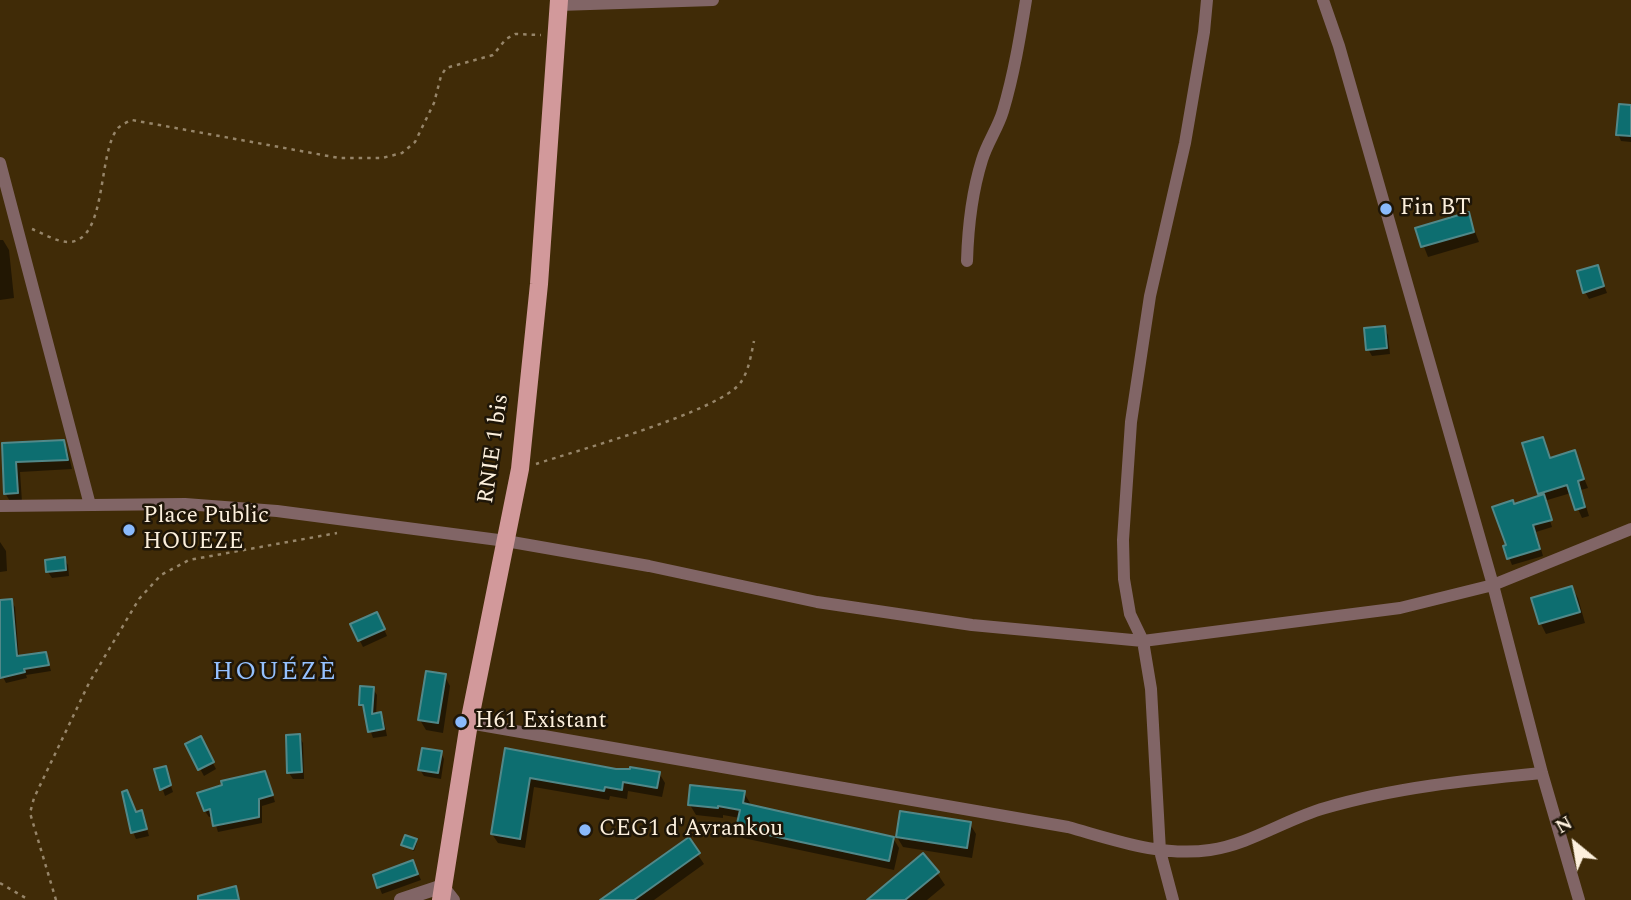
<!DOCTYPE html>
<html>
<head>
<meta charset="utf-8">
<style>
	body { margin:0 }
	#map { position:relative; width:1631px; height:900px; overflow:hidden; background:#402b07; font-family:Spectral,serif }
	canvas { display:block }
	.north { position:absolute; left:1540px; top:809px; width:70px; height:70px; -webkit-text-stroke:5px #1f1608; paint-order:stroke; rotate:330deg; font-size:19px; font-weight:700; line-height:28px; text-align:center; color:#fdf0dd }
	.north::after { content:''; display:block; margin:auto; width:24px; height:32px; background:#fdf0dd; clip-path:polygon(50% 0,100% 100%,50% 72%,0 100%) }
</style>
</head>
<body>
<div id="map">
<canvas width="1631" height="900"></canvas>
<div class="north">N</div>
</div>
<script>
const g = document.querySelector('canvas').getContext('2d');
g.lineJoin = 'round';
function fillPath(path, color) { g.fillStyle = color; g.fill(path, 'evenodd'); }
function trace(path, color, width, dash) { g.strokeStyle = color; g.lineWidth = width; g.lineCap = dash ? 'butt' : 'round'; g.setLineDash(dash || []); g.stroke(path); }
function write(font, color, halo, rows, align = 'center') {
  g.font = font + ' Spectral,serif'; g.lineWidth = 5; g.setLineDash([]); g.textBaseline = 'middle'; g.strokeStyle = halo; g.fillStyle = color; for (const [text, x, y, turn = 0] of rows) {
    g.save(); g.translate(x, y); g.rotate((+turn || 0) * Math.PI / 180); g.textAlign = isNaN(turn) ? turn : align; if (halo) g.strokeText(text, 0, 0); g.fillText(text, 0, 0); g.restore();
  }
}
fillPath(new Path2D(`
	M1631,106V142L1621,141L1618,134Z
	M1468,214L1479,242L1428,257L1417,229Z
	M0,240H3L9,250L14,298L0,300Z
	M1597,267L1607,293L1589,299L1585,292Z
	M1384,328L1388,335L1390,354L1372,356L1368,349Z
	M1542,439L1551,460L1574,453L1588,488L1581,490L1589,516L1582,518L1571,493L1544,501L1552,527L1536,532L1543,556L1512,565L1505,547L1508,546L1514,505L1542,497L1540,493Z
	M63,442L68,452L72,469L20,472L22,502L11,503L5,493L4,444Z
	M0,542L6,551L7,571L0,572Z
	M64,559L68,565L69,576L52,578L48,572Z
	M1572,588L1578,598L1585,623L1546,634L1541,624L1533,599Z
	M11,601L15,607L19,658L46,654L51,671L26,675L27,678L6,683L3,677L0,646V602Z
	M380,620L387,636L363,647L352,625Z
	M444,675L450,686L443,733L426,730L420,720Z
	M373,689L377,695L376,715L380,714L384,721L387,736L373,738L361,704Z
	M299,736L303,743L304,779H293L289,773Z
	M200,738L216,769L204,776L187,745Z
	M506,750L616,771L659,773L665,783L662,797L628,791L627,799L610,796L609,800L534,787L525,848L498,843L492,834Z
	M441,753L444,759L441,779L424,776L420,770Z
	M165,768L173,792L165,796L156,770Z
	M268,779L275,802L262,806V823L218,832L213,816L209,817L205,811L201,793Z
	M744,793L750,803L749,806L893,838L899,848L894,870L743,838L738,828L740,818L723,815V818L696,815L690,805Z
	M142,812L149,836L136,839L133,832L137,814Z
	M970,824L976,834L972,858L903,847L897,837Z
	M416,840L417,843L414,851L403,845Z
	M688,840L704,864L654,900H604Z
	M413,862L421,880L382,894L375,876Z
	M937,873L945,885L927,900H870Z`), '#0007');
const building = new Path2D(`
	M1619,104L1631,105V136L1616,135Z
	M1469,212L1474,232L1421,247L1415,228Z
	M1598,265L1604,286L1583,293L1577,271Z
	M1385,326L1387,348L1366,350L1364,328Z
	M1543,437L1550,458L1575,450L1584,479L1578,481L1585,507L1575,510L1567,485L1538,494L1522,443Z
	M64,440L68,460L16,462L18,493L4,494L2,443Z
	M1544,494L1552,520L1533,525L1540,549L1507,559L1503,546L1506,545L1492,507L1513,500L1514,504Z
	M65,557L66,570L46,572L45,560Z
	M1572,586L1580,612L1539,624L1531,598Z
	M12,599L17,656L46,652L49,665L24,669L25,672L0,678V600Z
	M377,612L385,629L358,641L350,624Z
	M426,671L446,674L438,723L418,720Z
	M360,686L374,687L372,714L381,712L384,729L368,732L363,705H359Z
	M300,734L302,772L287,773L286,735Z
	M201,736L214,762L198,770L185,744Z
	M422,748L442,751L438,773L418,770Z
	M505,748L616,769H630V767L660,772L657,788L623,782L622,790L605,787L604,791L530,778L520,839L491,834Z
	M166,766L171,785L160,790L154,769Z
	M265,771L273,795L259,799V817L213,826L210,809L204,811L197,793L222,785L221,781Z
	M690,785L745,791L743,803L894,837L889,861L736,828L740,810L718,806V808L688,805Z
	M127,790L136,812L142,810L147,829L131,833L122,792Z
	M900,811L971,822L967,848L896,837Z
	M405,835L417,839L413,849L401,845Z
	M689,837L700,853L634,900H600Z
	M923,853L939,872L905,900H867Z
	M413,860L418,874L377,888L373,875Z
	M236,886L239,900H198V896Z`);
fillPath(building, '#0d6e70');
trace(building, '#518889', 2);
trace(new Path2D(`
	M32,229C42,233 57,242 68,242C108,242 97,153 118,128C121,125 127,122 132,120L339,158H382L402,153L415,142L434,103L441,76L446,68L493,55L506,39L515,34L541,35
	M536,464C575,451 722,411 741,382C749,370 751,355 754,341
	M0,883L29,900
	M56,900L30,813L34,798L89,683L139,599L161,575L189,560L337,533`), '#968569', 2.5, [3.5, 5]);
trace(new Path2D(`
	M1323,0L1339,46L1493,585L1542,773L1579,900
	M559,5L713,0
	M0,163L90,505
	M967,261C968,227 972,192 982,160C987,143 998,128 1003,111C1014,74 1020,37 1026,0
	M0,506L185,504L277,511L506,541L649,566L817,602L972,625L1143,641L1400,608L1493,585L1631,529
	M469,723L1068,827C1115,840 1161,857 1210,850C1251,844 1286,819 1325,808C1396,787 1470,780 1542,773
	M443,886L454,900
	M1173,900L1160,851L1151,689L1143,641L1130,614L1124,579L1123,540L1131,422L1150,296L1185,143L1204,32L1207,0`), '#816566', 12);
trace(new Path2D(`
	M401,900L443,886`), '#816566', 14);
trace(new Path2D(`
	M441,900L469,723L520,469L539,284L559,0`), '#d2999b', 18);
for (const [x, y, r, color] of [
	[1386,209,7,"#8abafc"],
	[129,530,7,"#8abafc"],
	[461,722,7,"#8abafc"],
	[585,830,7,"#8abafc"]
]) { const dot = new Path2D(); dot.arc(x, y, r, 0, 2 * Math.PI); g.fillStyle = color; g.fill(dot); trace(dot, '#1f1608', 2.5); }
write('23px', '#fdf0dd', '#1f1608', [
	["Fin BT",1400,209],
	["Place Public",143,517],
	["HOUEZE",143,543],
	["H61 Existant",475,722],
	["CEG1 d'Avrankou",599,830]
], 'left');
write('23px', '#fdf0dd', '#1f1608', [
	["RNIE 1 bis",495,449,-82]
]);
g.letterSpacing = '2px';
write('26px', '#95c1ff', '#1f1608', [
	["HOUÉZÈ",275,674]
]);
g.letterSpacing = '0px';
</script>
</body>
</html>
